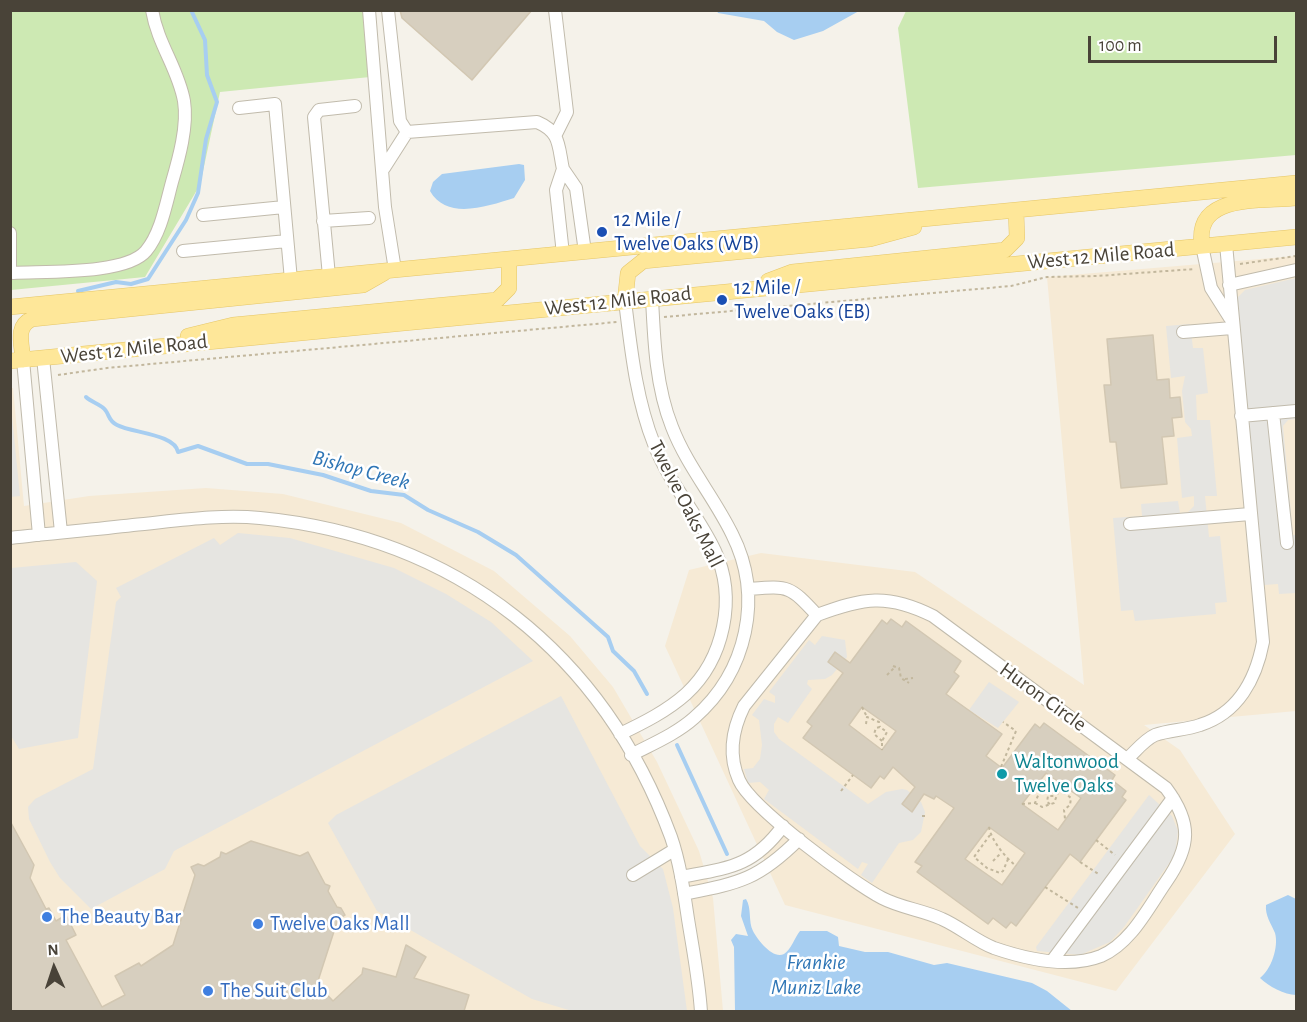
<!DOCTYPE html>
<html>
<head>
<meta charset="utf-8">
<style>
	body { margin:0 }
	#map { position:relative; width:1307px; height:1022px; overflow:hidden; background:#f5f2ea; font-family:"Alegreya Sans",sans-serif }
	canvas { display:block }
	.frame { position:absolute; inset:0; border:12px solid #494338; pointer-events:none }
	.north { position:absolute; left:24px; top:938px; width:60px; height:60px; -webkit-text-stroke:4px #fff; paint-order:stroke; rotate:357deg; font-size:16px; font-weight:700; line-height:24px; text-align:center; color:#494338 }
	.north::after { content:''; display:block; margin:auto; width:21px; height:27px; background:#494338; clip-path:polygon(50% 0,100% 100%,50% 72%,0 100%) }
	.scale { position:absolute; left:1088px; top:36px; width:189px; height:27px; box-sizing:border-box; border:3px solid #494338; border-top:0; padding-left:8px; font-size:18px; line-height:21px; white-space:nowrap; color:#494338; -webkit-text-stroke:4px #fff; paint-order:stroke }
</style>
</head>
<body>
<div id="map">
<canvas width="1307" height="1022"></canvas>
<div class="frame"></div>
<div class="north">N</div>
<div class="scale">100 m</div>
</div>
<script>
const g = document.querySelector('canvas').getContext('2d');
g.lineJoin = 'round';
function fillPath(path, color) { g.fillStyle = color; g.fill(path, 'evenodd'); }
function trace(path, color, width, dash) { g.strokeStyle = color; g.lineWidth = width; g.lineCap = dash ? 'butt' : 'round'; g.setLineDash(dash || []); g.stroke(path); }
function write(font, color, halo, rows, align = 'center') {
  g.font = font + ' "Alegreya Sans",sans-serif'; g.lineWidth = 5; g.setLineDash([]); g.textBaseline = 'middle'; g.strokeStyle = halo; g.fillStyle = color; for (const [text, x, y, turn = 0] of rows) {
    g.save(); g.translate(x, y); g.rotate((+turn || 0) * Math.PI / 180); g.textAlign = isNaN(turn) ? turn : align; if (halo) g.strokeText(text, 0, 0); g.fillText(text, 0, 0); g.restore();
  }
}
fillPath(new Path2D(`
	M1296,256V711L1144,725L1180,750L1235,834L1116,991L785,905L665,646L689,570L761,553L915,572L1084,685L1047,277Z
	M10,388H13L24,506L89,496L206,488L283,494L401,523L494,571L570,636L613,687L657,762L699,851L713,898L723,1011H11Z`), '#f6ead5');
fillPath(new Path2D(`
	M11,11H375L380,76L220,92L200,185L145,277L11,290Z
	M906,11H1296V155L918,188L898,28Z`), '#cde9b3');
fillPath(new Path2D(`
	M1296,278V419L1288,420L1283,426L1293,535H1296V593L1279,594L1278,584L1264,585L1236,305L1237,298L1245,290Z
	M1190,324L1193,348H1203L1208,393L1196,395L1197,420H1210L1217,496H1205L1209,537L1220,536L1227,602L1215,603L1216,614L1135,621L1133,610L1121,611L1113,518L1142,516L1141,504L1178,501L1180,513L1188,512L1194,506V496L1182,498L1177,438L1192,436L1191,429L1185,422L1182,391L1185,376L1171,378L1166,326Z
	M11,406L20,496L11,497H10Z
	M238,533L290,538L394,568L446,594L491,622L533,661L174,851L165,869L91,909L60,878L50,862L29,819L28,807L35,799L93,769L116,602L121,597L116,588L214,538L220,545Z
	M76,562L97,581L78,738L19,749L10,734L11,568Z
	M822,636L845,640L847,657L832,675L825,679L808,680L807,684L812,689L788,723L778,717L774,724V732L779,739L868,804L886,792L902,789L907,790L921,802L925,812L921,832L913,840L899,843L872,883L861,875L868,864L862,862L858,869L764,799L769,790L760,782L748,783L744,769L753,768L760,759L762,745L759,720L752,715L764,699L775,703V696L769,692L809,640L815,645Z
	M989,682L1019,702L998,728L969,710Z
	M561,696L640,846L663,869L673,908L687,1011H572L532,999L377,911L328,823L336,815Z
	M1149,795L1172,816L1178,831L1175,855L1124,927L1110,942L1080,955L1037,951L1036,947Z`), '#e6e5e1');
fillPath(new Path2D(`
	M717,11V10L859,11L823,31L794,40L777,32L764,21L718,13Z
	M519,164L524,165L525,180L514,198C488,206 447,221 430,191L433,182L442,174Z
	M1288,895L1296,899V995C1285,995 1268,986 1260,978C1271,970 1279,947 1275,933C1271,923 1265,916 1266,905Z
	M746,899C752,909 748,921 753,931C757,939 773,960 784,954C791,950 795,937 800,931H827L838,937L839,946L865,952H888L934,965L947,963L1032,983L1047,991L1072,1011H735L734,947L731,940L736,934L748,936L741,916L743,900Z`), '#a7cef1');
trace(new Path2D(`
	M78,291L116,282L131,284L148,279L186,220L198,193L206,139L217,102L207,75L205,40L191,10
	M86,397C92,403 102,404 106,411C110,417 109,421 117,425C132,433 175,434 178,452L198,446L247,464H268L323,475L371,491L404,495L428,510L478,532L516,555L608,637L613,651L634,671L647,694
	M677,745L727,854`), '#a7cef1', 4);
const building = new Path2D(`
	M400,10H532L472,80L402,18Z
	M1153,335L1157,380L1169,379L1170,398L1180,397L1182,417L1172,418L1174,436L1162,437L1167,484L1121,488L1116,442H1110L1104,385H1111L1107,339Z
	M891,619L902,627L906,621L961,661L954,672L959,676L946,694L1002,734L986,756L1002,768L1035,724L1040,728L1044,723L1115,775L1112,780L1126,791L1122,797L1126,800L1080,862L1070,854L1016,926L1011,922L1006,928L993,918L988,924L917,872L922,866L915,862L954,808L936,796L934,799L924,794L912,812L902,804L915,787L893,767L884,779L880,776L871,788L803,738L812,726L807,722L843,673L828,662L835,652L850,663L882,620L887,624ZM862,707L896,731L882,750L849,725ZM1046,773L1081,798L1058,830L1022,804ZM989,827L1025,853L1002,885L965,859Z
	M10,821L34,865L30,878L46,909L49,908L56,921L66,915L76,935L66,940L102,1007L125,995L115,976L139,963L141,966L173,945L195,875L191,867L198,864L204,866L220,857L221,852L226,854L251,841L300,856L308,852L325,884L330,886L328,891L337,907L341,908L345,915L338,919L317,984L333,1001L362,974L363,968L396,977L406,945L426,957L414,978L469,995L464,1011H10Z`);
fillPath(building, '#d7cfbf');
trace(building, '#d2c7b2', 1.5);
const minor = new Path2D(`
	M369,10L385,207L395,270
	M388,10L400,121L407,132
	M555,10L567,112L556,134
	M239,108L275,104L291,280
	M407,132L537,122C561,132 558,146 563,169
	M384,168L407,132
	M203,215L284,207
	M323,221L369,218
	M10,233V273
	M1202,246L1211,288L1230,318
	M183,251L287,241
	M563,254L556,190L563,169L576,188L585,252
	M13,273C44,271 126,275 146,251C161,233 166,204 172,182C179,158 188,126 184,101C178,68 158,45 152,10
	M329,276L314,117L319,110L355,106
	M1229,285L1296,270
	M1183,332L1232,328
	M43,358L61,532
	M23,360L39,535
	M1273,413L1287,543
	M1241,416L1296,411
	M1130,524L1250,514
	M10,538C51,533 92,530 133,525C175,521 218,514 260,518C457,537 603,653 671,837C680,863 684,892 688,919C693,950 699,980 701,1012
	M748,589C789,586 789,585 817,615C863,598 887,593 933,616L1166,788C1192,823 1191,846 1166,882C1148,908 1131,943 1101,956C1068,969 1026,959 994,948C976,941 960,927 942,919C923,910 901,908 882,898C853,883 751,808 739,780C728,755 732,730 744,706L817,615
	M620,734C643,723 667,711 686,694C724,659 737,598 715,551C697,513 669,483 654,444C636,399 631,349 625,301
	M631,755C652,744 676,734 694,718C747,672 764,597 732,534C714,497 687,466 672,427C656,387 654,341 652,298
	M1127,759C1136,751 1144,740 1155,735C1169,730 1186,730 1200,725C1238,713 1256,679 1263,642L1226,244
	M633,875L674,850
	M681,877C728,868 753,867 783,826
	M684,894C739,883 758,880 799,839
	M1052,961L1173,798`);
const major = new Path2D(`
	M1202,246C1194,193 1260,202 1296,198
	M768,281L792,272L1005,250L1017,238L1016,210
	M625,301L628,273L643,261L870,239L914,227
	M10,307L1296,183
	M188,336L233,325L497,300L509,288V259
	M23,360C22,344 15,326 32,319L363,285L384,273
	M10,361L1296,237`);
trace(minor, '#c1bbac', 14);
trace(major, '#e5c668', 16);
trace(new Path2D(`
	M1240,264L1296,256
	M664,317L1011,286L1047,277L1097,276L1195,269
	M58,375L107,368L617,322
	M893,666L899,668L901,678L909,683
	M887,675L895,667
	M905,679L913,678
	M862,707L867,717
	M866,724L867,717L879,722L880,727
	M882,741L874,734L876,728L880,727L887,732L882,741V750
	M1001,767L1016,731L1003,722
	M841,791L853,775
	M1035,803L1042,807L1054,803L1059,790
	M1022,804L1035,803L1043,783L1048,780L1071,798L1070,805L1064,810L1065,819
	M1050,804L1047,802L1048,796H1056
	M922,816H928
	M989,827C991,840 1005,857 1016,866
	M990,835L974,857L987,868L1000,873L1003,871L1008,859
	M1096,840L1115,855
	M993,861L1001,853
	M1080,862L1100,875
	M1045,887L1078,908`), '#c2b79d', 2, [3, 3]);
trace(minor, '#fff', 12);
trace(major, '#fee799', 15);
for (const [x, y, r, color] of [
	[602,232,6,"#1a4fb4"],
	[722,300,6,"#1a4fb4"],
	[1002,774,6,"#0f9aa8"],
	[47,917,6,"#3f7fe0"],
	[258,924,6,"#3f7fe0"],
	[208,991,6,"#3f7fe0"]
]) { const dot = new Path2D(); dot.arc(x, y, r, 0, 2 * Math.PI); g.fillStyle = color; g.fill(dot); trace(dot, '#fff', 2); }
write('21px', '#164399', '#fff', [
	["12 Mile /",614,220],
	["Twelve Oaks (WB)",614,244],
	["12 Mile /",734,288],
	["Twelve Oaks (EB)",734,312]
], 'left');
write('21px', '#494338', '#fff', [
	["West 12 Mile Road",1101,256,-5],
	["West 12 Mile Road",618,301,-6],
	["West 12 Mile Road",134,349,-6],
	["Twelve Oaks Mall",686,504,63],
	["Huron Circle",1043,697,36]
]);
write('21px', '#0d838f', '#fff', [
	["Waltonwood",1014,762],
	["Twelve Oaks",1014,786]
], 'left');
write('21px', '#366cbe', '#fff', [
	["The Beauty Bar",59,917],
	["Twelve Oaks Mall",270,924],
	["The Suit Club",220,991]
], 'left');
write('italic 22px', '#2f76b6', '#fff', [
	["Bishop Creek",361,470,15],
	["Frankie",816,962],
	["Muniz Lake",816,987]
]);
</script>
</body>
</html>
